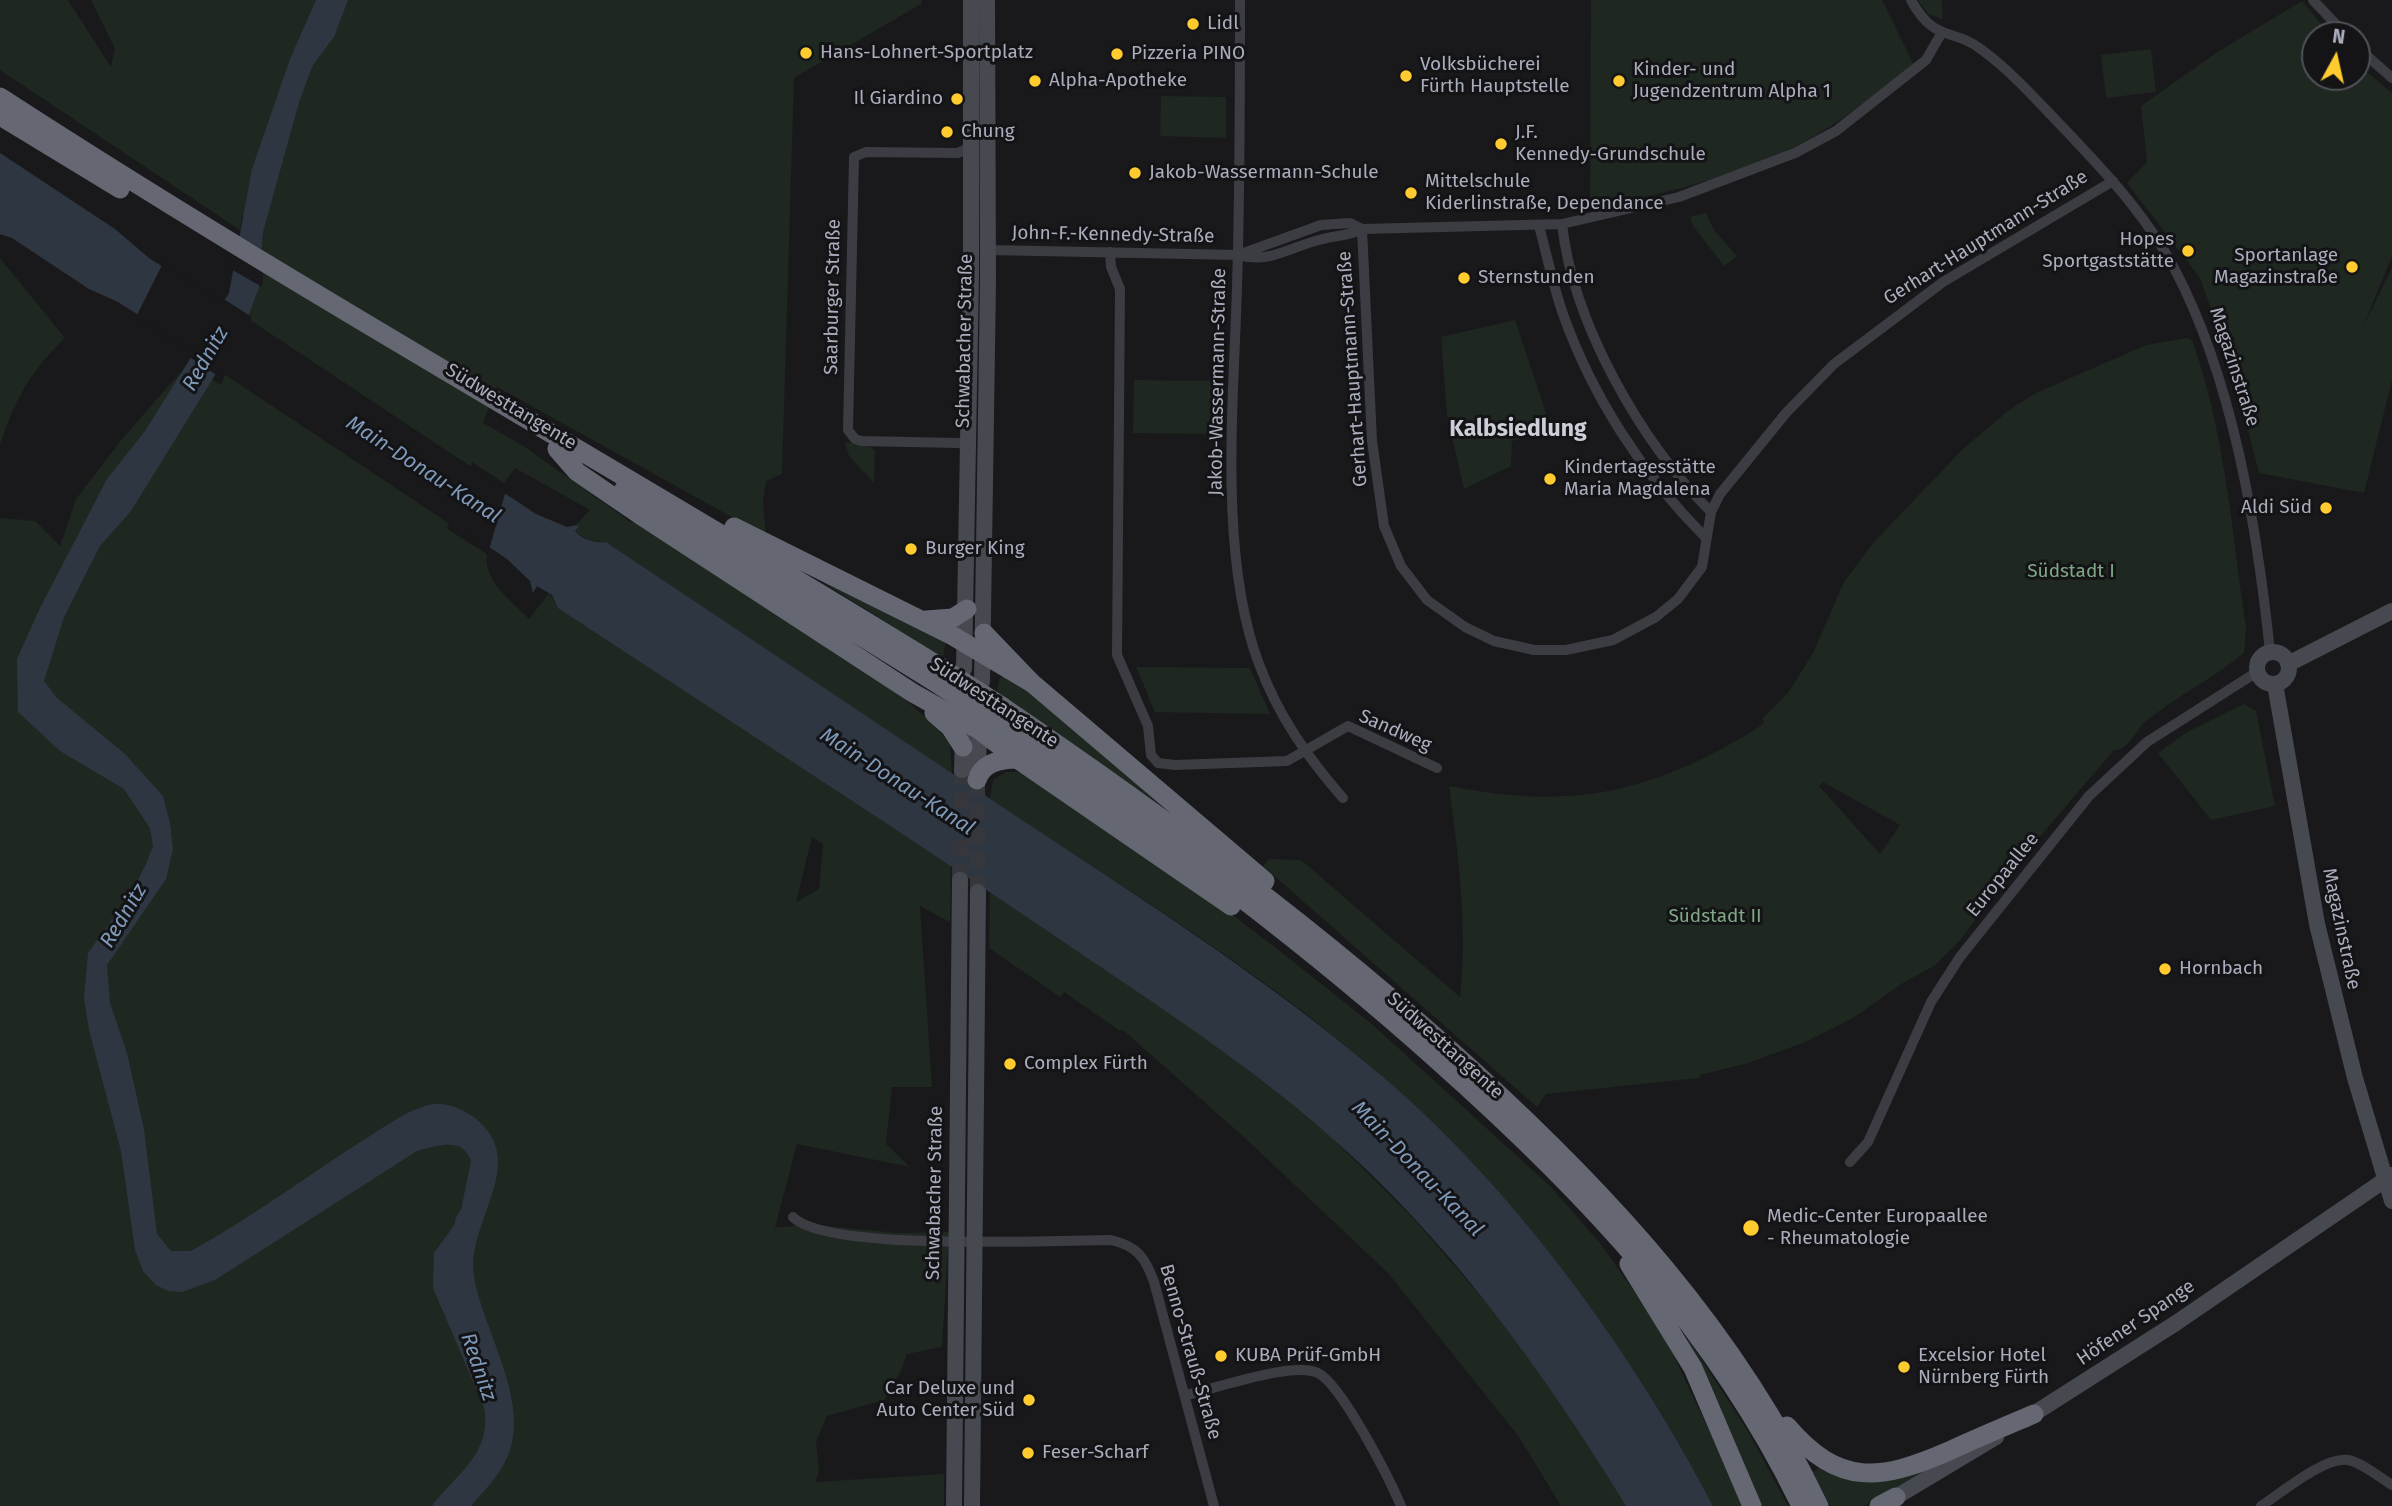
<!DOCTYPE html>
<html>
<head>
<meta charset="utf-8">
<style>
	body { margin:0 }
	#map { position:relative; width:2392px; height:1506px; overflow:hidden; background:#19191c; font-family:"Fira Sans",sans-serif }
	canvas { display:block }
	.north { position:absolute; left:2301px; top:21px; width:70px; height:70px; box-sizing:border-box; background:#141417; border:2px solid #505259; border-radius:50%; rotate:8deg; font-size:19px; font-weight:700; line-height:28px; text-align:center; color:#aaaebc }
	.north::after { content:''; display:block; margin:auto; width:24px; height:32px; background:#ffcb2e; clip-path:polygon(50% 0,100% 100%,50% 72%,0 100%) }
</style>
</head>
<body>
<div id="map">
<canvas width="2392" height="1506"></canvas>
<div class="north">N</div>
</div>
<script>
const g = document.querySelector('canvas').getContext('2d');
g.lineJoin = 'round';
function fillPath(path, color) { g.fillStyle = color; g.fill(path, 'evenodd'); }
function trace(path, color, width, dash) { g.strokeStyle = color; g.lineWidth = width; g.lineCap = dash ? 'butt' : 'round'; g.setLineDash(dash || []); g.stroke(path); }
function write(font, color, halo, rows, align = 'center') {
  g.font = font + ' "Fira Sans",sans-serif'; g.lineWidth = 6; g.setLineDash([]); g.textBaseline = 'middle'; g.strokeStyle = halo; g.fillStyle = color; for (const [text, x, y, turn = 0] of rows) {
    g.save(); g.translate(x, y); g.rotate((+turn || 0) * Math.PI / 180); g.textAlign = isNaN(turn) ? turn : align; if (halo) g.strokeText(text, 0, 0); g.fillText(text, 0, 0); g.restore();
  }
}
fillPath(new Path2D(`
	M0,0H68L111,67L115,49L91,0H922L921,4L794,78L782,474L766,481L763,502L766,536L497,387L483,423L522,445L632,523L637,519L894,690L936,726L950,744L952,774L606,542L591,541L576,533V525L590,510L515,468L504,483L472,462L447,529L487,554C483,582 512,601 529,619L549,593L559,608L951,865L950,922L920,906L932,1087H892L886,1144L910,1167L797,1144L775,1228L808,1224L898,1233L949,1232L942,1347L907,1354C902,1372 893,1383 884,1400L827,1416L816,1441L819,1472L815,1482L944,1474V1506H0V518L35,521L60,546L76,499L122,439L187,365L221,385L259,288L263,232L242,215L240,230L0,70ZM812,837L823,844L819,889L796,902Z
	M1591,0H1882L1914,65C1884,87 1854,112 1823,131C1753,174 1668,192 1590,210Z
	M1918,0H1942L1943,17L1941,19L1928,14Z
	M2302,1L2330,35H2315V77H2357V64L2392,93V256L2363,327L2392,268V380L2364,493L2259,473L2233,370L2200,278L2127,183L2147,162L2141,106L2219,51Z
	M2151,49L2156,92L2106,98L2101,55Z
	M1161,96L1226,97V138L1160,136Z
	M1706,213L1714,230L1737,256L1724,266L1693,226L1690,217Z
	M0,258L65,338C30,372 15,399 0,445Z
	M1515,320L1552,431L1512,441L1511,466L1464,489L1447,415L1441,337Z
	M2187,338L2192,340C2225,432 2232,532 2246,628L2244,653C2213,679 2176,696 2145,722C2135,731 2128,751 2114,750L2024,855L1961,939L1934,966L1903,983L1853,1018L1803,1043L1748,1063L1700,1075L1699,1078L1546,1094L1537,1107L1263,866L1269,859L1301,860L1460,997C1468,929 1458,854 1449,786C1570,810 1648,794 1753,731L1764,723L1763,718L1788,693L1813,653L1844,582L1873,543L1963,449L2009,410L2036,393L2146,345ZM1823,782L1900,825L1880,854L1819,786Z
	M1134,380L1225,381L1224,434L1133,433Z
	M845,442L871,447L875,451L874,483L849,456Z
	M824,580L946,640L943,658L824,583Z
	M1136,667L1250,668L1270,714L1155,712Z
	M1003,676L1020,683L1165,808L997,692L999,679Z
	M2244,704L2256,711L2275,806L2211,820L2158,753L2187,732Z
	M1006,772H1020L1225,909L1290,959L1373,1025L1550,1186L1599,1242L1661,1329L1745,1506H1713C1630,1345 1515,1193 1378,1073C1259,969 1121,886 990,799L993,780Z
	M990,890L1233,1057L1327,1133L1413,1218L1498,1316L1565,1408L1626,1506H1561L1519,1437L1388,1273L1245,1138L1122,1029L1120,1031L1064,992L1060,997L989,948Z
	M1689,1340L1749,1433L1788,1506H1757L1684,1344Z
	M1943,1463L1864,1506H1830L1813,1472L1821,1467Z`), '#1e2720');
fillPath(new Path2D(`
	M316,0H348L334,37L313,65L300,99L263,232L259,288L246,322L536,514L567,527L576,525L579,526L575,531C583,540 593,543 606,542C737,629 867,717 998,804C1126,889 1257,971 1376,1071C1509,1182 1634,1352 1713,1506H1626C1542,1369 1447,1237 1325,1132C1239,1057 1143,996 1049,932C888,823 722,716 558,608L552,595L537,586L533,593L530,581L507,559L220,367L131,511L100,546L64,617L44,681L57,698L125,754L163,796L170,823L173,849L166,879L107,965L110,1003L127,1053L144,1129L157,1234L171,1251H191C251,1218 307,1176 365,1139C385,1127 412,1106 436,1104C450,1103 464,1110 475,1118C531,1162 466,1221 474,1276C483,1333 536,1408 504,1464C496,1479 482,1493 471,1506H432C458,1472 492,1454 484,1407L433,1288L434,1253L477,1194C472,1145 464,1137 417,1151L215,1280L182,1292L168,1291L156,1285L143,1271L135,1250L121,1151L89,1030L84,998L88,953L132,892L146,864L153,846L150,828L124,789L60,751L18,712L17,659L40,608L107,479L145,431L195,351L118,302L89,289L12,238L0,234V153L115,229L149,258L221,305L229,293L252,169L290,59Z`), '#2e3741');
fillPath(new Path2D(`
	M235,234L265,251L262,287L229,268Z
	M163,263L220,301L222,298L252,317L250,320L506,490L489,550L221,372L218,376L188,356L191,352L136,317Z`), '#19191c');
trace(new Path2D(`
	M464,1222L470,1211L480,1162`), '#2e3741', 18);
trace(new Path2D(`
	M977,780L978,892
	M960,880L962,770`), '#36373c', 16, [16, 8]);
trace(new Path2D(`
	M1240,0C1240,95 1240,191 1237,286C1234,401 1218,555 1259,664C1278,715 1307,757 1343,798
	M1911,0C1935,44 1953,27 1982,50C2007,68 2030,93 2051,115C2096,162 2143,210 2174,268C2233,379 2257,527 2270,652
	M2313,0L2346,35
	M2357,47L2392,78
	M1562,224C1573,324 1641,442 1711,512
	M1539,226C1547,255 1553,286 1563,314C1592,396 1643,475 1705,537
	M1362,229L1372,441L1384,526L1401,566L1427,600L1465,627L1494,641L1534,650H1566L1613,640L1656,617L1678,599L1702,567L1711,512L1720,494L1786,413L1834,364L1943,282L2113,181
	M988,250L1238,255C1269,264 1290,247 1319,240C1334,235 1347,237 1362,229L1562,224L1679,197L1795,153L1836,131L1926,60L1941,34
	M1110,252L1111,267L1120,289L1117,655L1148,726L1151,755L1158,763L1175,765L1287,761L1348,726L1437,768
	M1238,255L1321,225L1350,223L1362,229
	M971,448L959,443L861,441L855,439L848,430L854,157L866,152L958,153L974,145
	M1850,1162L1868,1142L1931,1002L1960,957L2089,796L2147,742L2257,672
	M793,1217C827,1252 1054,1240 1111,1240C1137,1246 1145,1257 1154,1282L1214,1506
	M1186,1395C1215,1389 1292,1361 1318,1373C1342,1385 1390,1480 1401,1506
	M2261,1506C2281,1493 2325,1456 2348,1460C2363,1463 2379,1477 2392,1485`), '#3c3c43', 10);
trace(new Path2D(`
	M2257 668a16 16 0 1 1 32 0a16 16 0 1 1-32 0Z
	M2288,664L2392,611
	M964,669L971,275V0
	M982,682L988,281L987,0
	M2275,684L2317,924L2355,1078L2392,1201
	M962,770L963,738
	M977,780L980,723
	M2024,1420L2176,1323L2392,1175
	M1896,1497L1996,1437
	M954,1506L960,880
	M972,1506L978,892`), '#474951', 16);
trace(new Path2D(`
	M0,97C308,297 630,475 942,668
	M0,116L120,189
	M557,449L577,472L643,517L913,693L979,730L1017,759L1231,906
	M624,489L941,686
	M734,527L953,636L1032,683
	M926,620L953,618L967,609
	M984,633L1032,683L1265,881
	M1003,707C1165,817 1322,933 1467,1065C1609,1194 1736,1331 1819,1506
	M934,713L950,727L963,747
	M1002,726C1154,829 1301,938 1438,1061C1583,1190 1716,1329 1801,1506
	M977,780C982,763 1000,759 1017,759
	M1629,1264L1693,1368L1752,1506
	M1787,1426C1839,1487 1880,1481 1949,1451C1977,1438 2006,1426 2034,1414
	M1879,1506L1896,1497`), '#656872', 19);
trace(new Path2D(`
	M942,668L1003,707
	M941,686L1002,726`), '#656872', 19);
for (const [x, y, r, color] of [
	[1193,24,7,"#ffcb2e"],
	[806,53,7,"#ffcb2e"],
	[1117,54,7,"#ffcb2e"],
	[1406,76,7,"#ffcb2e"],
	[1035,81,7,"#ffcb2e"],
	[1619,81,7,"#ffcb2e"],
	[957,99,7,"#ffcb2e"],
	[947,132,7,"#ffcb2e"],
	[1501,144,7,"#ffcb2e"],
	[1135,173,7,"#ffcb2e"],
	[1411,193,7,"#ffcb2e"],
	[2188,251,7,"#ffcb2e"],
	[2352,267,7,"#ffcb2e"],
	[1464,278,7,"#ffcb2e"],
	[1550,479,7,"#ffcb2e"],
	[2326,508,7,"#ffcb2e"],
	[911,549,7,"#ffcb2e"],
	[2165,969,7,"#ffcb2e"],
	[1010,1064,7,"#ffcb2e"],
	[1751,1228,9,"#ffcb2e"],
	[1221,1356,7,"#ffcb2e"],
	[1904,1367,7,"#ffcb2e"],
	[1029,1400,7,"#ffcb2e"],
	[1028,1453,7,"#ffcb2e"]
]) { const dot = new Path2D(); dot.arc(x, y, r, 0, 2 * Math.PI); g.fillStyle = color; g.fill(dot); trace(dot, '#141417', 2.5); }
write('19px', '#aaaebc', '#141417', [
	["Lidl",1207,24],
	["Hans-Lohnert-Sportplatz",820,53],
	["Pizzeria PINO",1131,54],
	["Volksbücherei",1420,65],
	["Fürth Hauptstelle",1420,87],
	["Kinder- und",1633,70],
	["Jugendzentrum Alpha 1",1633,92],
	["Alpha-Apotheke",1049,81],
	["Il Giardino",943,99,"right"],
	["Chung",961,132],
	["J.F.",1515,133],
	["Kennedy-Grundschule",1515,155],
	["Jakob-Wassermann-Schule",1149,173],
	["Mittelschule",1425,182],
	["Kiderlinstraße, Dependance",1425,204],
	["Hopes",2174,240,"right"],
	["Sportgaststätte",2174,262,"right"],
	["Sportanlage",2338,256,"right"],
	["Magazinstraße",2338,278,"right"],
	["Sternstunden",1478,278],
	["Kindertagesstätte",1564,468],
	["Maria Magdalena",1564,490],
	["Aldi Süd",2312,508,"right"],
	["Burger King",925,549],
	["Hornbach",2179,969],
	["Complex Fürth",1024,1064],
	["Medic-Center Europaallee",1767,1217],
	["- Rheumatologie",1767,1239],
	["KUBA Prüf-GmbH",1235,1356],
	["Excelsior Hotel",1918,1356],
	["Nürnberg Fürth",1918,1378],
	["Car Deluxe und",1015,1389,"right"],
	["Auto Center Süd",1015,1411,"right"],
	["Feser-Scharf",1042,1453]
], 'left');
write('19px', '#aaaebc', '#141417', [
	["John-F.-Kennedy-Straße",1113,235,1],
	["Gerhart-Hauptmann-Straße",1986,238,-32],
	["Saarburger Straße",833,297,-89],
	["Schwabacher Straße",965,341,-89],
	["Magazinstraße",2234,367,72],
	["Gerhart-Hauptmann-Straße",1353,369,-94],
	["Jakob-Wassermann-Straße",1218,382,-89],
	["Südwesttangente",511,407,31],
	["Südwesttangente",994,703,33],
	["Sandweg",1395,731,24],
	["Europaallee",2003,875,-51],
	["Magazinstraße",2341,929,78],
	["Südwesttangente",1445,1046,42],
	["Schwabacher Straße",935,1193,-89],
	["Höfener Spange",2136,1323,-34],
	["Benno-Strauß-Straße",1190,1352,74]
]);
write('19px', '#80a886', '#141417', [
	["Südstadt I",2071,572],
	["Südstadt II",1715,917]
]);
write('italic 21px', '#7f99b9', '#141417', [
	["Rednitz",206,359,-60],
	["Main-Donau-Kanal",423,470,33],
	["Main-Donau-Kanal",897,782,33],
	["Rednitz",124,916,-59],
	["Main-Donau-Kanal",1417,1169,46],
	["Rednitz",478,1367,71]
]);
write('bold 23px', '#ccced8', '#141417', [
	["Kalbsiedlung",1518,430]
]);
</script>
</body>
</html>
